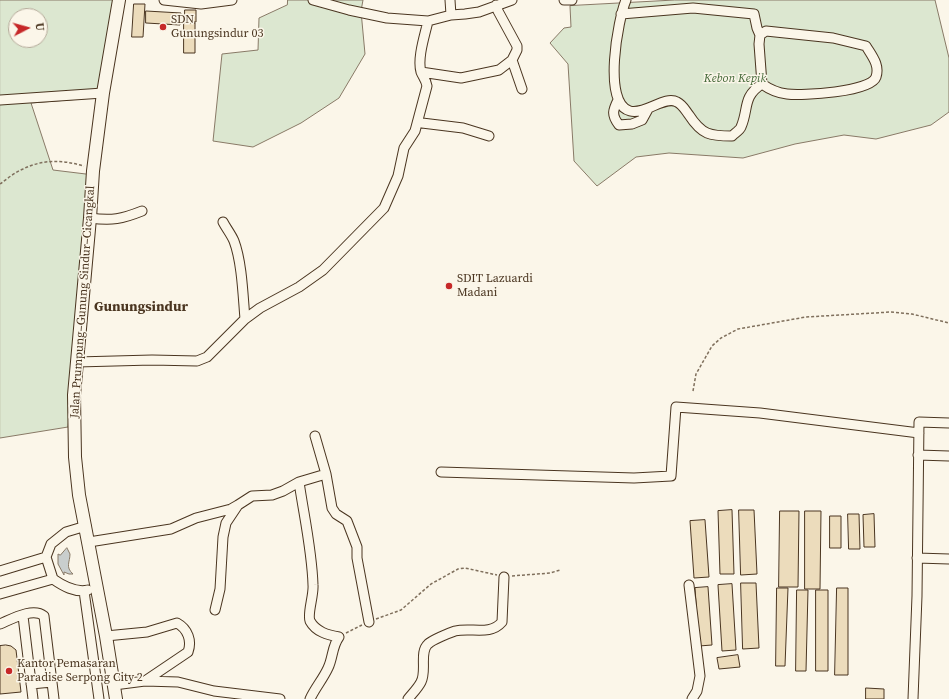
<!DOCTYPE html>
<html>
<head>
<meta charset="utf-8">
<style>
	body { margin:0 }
	#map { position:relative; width:949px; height:699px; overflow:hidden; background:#fbf6e9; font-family:"Source Serif 4",serif }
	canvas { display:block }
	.north { position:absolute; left:8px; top:8px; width:40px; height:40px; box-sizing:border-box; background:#fbf6e9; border:1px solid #b4a999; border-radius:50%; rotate:84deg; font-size:11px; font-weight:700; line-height:16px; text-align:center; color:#4a3520 }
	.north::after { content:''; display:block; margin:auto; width:14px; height:18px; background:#c62828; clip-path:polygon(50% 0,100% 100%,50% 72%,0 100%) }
</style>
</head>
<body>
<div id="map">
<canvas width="949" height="699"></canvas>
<div class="north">U</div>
</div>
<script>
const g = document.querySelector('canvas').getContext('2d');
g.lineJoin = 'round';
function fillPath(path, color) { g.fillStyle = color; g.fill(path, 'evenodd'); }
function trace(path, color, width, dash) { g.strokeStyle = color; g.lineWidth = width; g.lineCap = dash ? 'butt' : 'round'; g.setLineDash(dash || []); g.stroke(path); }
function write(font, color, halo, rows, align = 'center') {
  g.font = font + ' "Source Serif 4",serif'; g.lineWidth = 3; g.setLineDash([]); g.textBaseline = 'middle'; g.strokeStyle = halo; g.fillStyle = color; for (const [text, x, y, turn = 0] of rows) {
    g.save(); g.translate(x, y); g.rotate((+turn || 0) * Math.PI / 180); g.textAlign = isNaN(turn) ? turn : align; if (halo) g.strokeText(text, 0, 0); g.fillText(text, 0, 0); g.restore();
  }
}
const green = new Path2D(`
	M0,0H121L105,97L31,103L53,170L94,175L68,427L0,438ZM16,16H40V40H16Z
	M288,0H363L361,11L365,54L339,98L301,123L253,147L213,141L222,54L258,50L259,18L287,5Z
	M675,0H935L949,58V112L931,125L876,139L844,135L795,144L743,158L669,153L636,157L597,186L574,161L568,64L550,43L564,28L571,27L570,6Z`);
fillPath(green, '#dce7d0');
trace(green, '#887966', 1);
const water = new Path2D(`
	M67,548L70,554C70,562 65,567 73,574H69L64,572V575L58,564V554L60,555Z`);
fillPath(water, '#c9cecd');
trace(water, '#887966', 1);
const building = new Path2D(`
	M134,4H145L143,37H132Z
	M185,10H196V22H185Z
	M146,11L181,13L180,25L146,23Z
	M184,23H195V53H184Z
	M732,510L734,574H720L718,511Z
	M739,510H754L757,574L741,575Z
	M780,511H799L798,587H779Z
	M805,511H821L820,589H805Z
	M848,514H859L860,549H849Z
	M874,514L875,547H864L863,515Z
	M830,516H841V548H830Z
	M705,520L709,577L694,578L690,521Z
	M741,583H756L759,648L743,649Z
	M732,584L736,650L722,651L718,585Z
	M708,587L712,645L699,646L695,588Z
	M777,588H788L785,666H776Z
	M837,588H848V675H835Z
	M797,590H808L806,671H796Z
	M816,590H828V671H816Z
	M6,645L11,646L16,650L21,692L0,694V646Z
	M738,655L740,667L719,669L717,658Z
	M866,688L884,689V699H866Z`);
fillPath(building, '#ecdcbc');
trace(building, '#4a3520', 1);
const minor = new Path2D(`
	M164,0L201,4L232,0
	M313,0L349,10L387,18L428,21L451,15L465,14L479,12L512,0
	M450,0L451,15
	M564,0H572
	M626,0C618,19 602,104 630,111C645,115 665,95 677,102C683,105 685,110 689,115C702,135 710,136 732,136C735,133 740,130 741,127C749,109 742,97 762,84
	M621,14L693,8L754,14L757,28L760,35
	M766,31L833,38L866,46C872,56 880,65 876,77C871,92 802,96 787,94C778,93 769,89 762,84L759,44L760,35Z
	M512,60L522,89
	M421,72L461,78L499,70L512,60L517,50V46L498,11L496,5
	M0,100L103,93
	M618,100C613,110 611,115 619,125L632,124L642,120L648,109
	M418,121L422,123L463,128L489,136
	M90,218C112,221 122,219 142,211
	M223,222C226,228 231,234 234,241C242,262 243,296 245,319
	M77,362L152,360L197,361L207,357L245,319L260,308L299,287L323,270L384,208L398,176L404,148L415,131L427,86C426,80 423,77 421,72C417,58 425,35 428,21
	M918,455L949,456
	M441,472L634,478L671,476L676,407L760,413L919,433
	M326,474L332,508L336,514L347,521L357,547V558L369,622
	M89,542L171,529L196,518L231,509L238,505
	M46,557L53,579
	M917,558L949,559
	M0,571L46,557L51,544L66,532L86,526
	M689,585L700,676L697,691L692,699
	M84,591L99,699
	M0,594L53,579C63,586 75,593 88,590
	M215,610L220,589L223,537L226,523L238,505L252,496L272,495L283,491L299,482
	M23,616L33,699
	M0,624C12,619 33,607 44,616L54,699
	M106,636L147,632L177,623C188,629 192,641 188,652L145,681
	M31,684L52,682
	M114,685L145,681L178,682L214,691L280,699
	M310,699C315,688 323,679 328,668C333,658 332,646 339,637C328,635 316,632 310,621C307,614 314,595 313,585C312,551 304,516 299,482L326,474L315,436
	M408,699C412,694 418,688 421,682C427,671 419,652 428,644C432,640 449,633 455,631C471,627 490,636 502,622L504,577
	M913,699L917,596L919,422L949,423`);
const major = new Path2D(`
	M116,699L106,636L79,495L75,457L74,395L90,218L93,171L103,93L119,0`);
trace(minor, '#4a3520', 11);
trace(major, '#4a3520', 14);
trace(new Path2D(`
	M0,184C7,179 15,172 23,169C43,159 63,160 84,166
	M693,391L696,374L712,346L721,338L738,329L806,317L891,312L912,314L949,323
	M512,576L550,573L560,570
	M376,619L401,610L431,584L458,569L465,568L497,575
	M346,633L362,625`), '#7f6f5c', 1.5, [3, 2]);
trace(minor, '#fbf6e9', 9);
trace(major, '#fbf6e9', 12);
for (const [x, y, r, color] of [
	[163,27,4,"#c62828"],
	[449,286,4,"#c62828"],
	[9,671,4,"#c62828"]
]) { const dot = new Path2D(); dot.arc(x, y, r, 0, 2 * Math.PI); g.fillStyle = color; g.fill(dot); trace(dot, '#fbf6e9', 1.5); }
write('12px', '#4a3520', '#fbf6e9', [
	["SDN",171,20],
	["Gunungsindur 03",171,34],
	["SDIT Lazuardi",457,279],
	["Madani",457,293],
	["Kantor Pemasaran",17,664],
	["Paradise Serpong City 2",17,678]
], 'left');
write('italic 12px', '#436837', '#fbf6e9', [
	["Kebon Kepik",735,79]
]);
write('12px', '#4a3520', '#fbf6e9', [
	["Jalan Prumpung–Gunung Sindur–Cicangkal",83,302,-86]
]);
write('bold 14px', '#4a3520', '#fbf6e9', [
	["Gunungsindur",141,307]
]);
</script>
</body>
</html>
